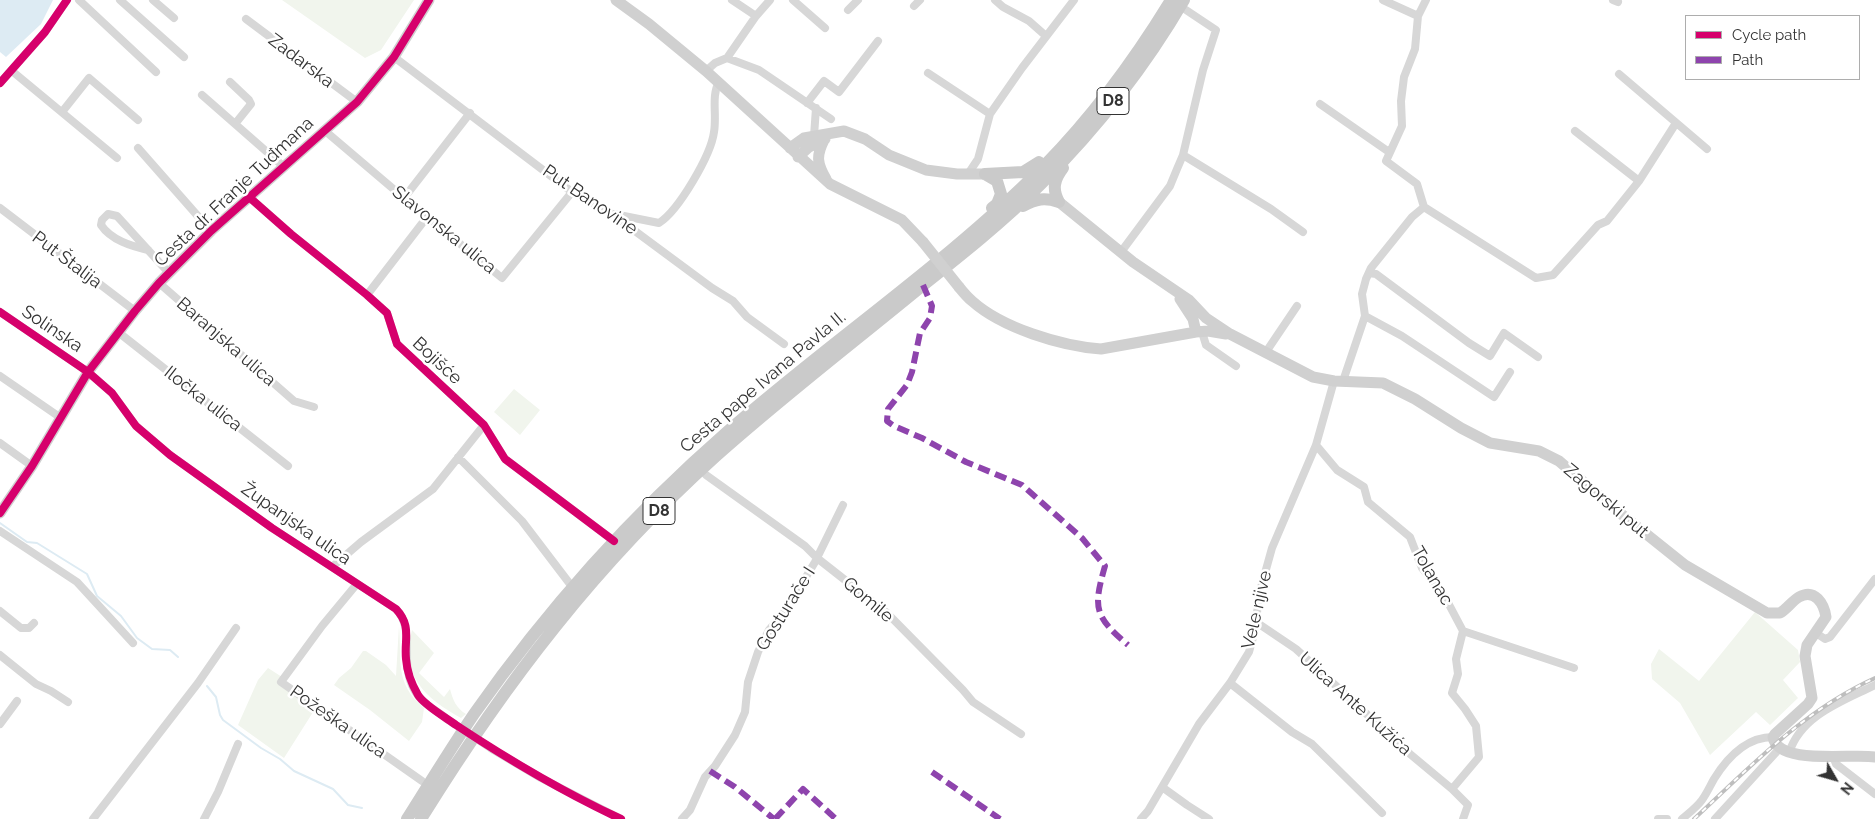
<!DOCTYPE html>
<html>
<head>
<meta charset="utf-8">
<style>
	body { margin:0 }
	#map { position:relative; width:1875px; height:819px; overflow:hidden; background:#fff; font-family:Raleway,sans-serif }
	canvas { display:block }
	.legend { position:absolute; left:1685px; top:15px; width:175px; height:65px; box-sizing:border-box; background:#fff; border:1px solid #adadad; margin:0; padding:6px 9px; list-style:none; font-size:15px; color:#333 }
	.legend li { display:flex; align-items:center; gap:10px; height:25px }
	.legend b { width:25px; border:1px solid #adadad }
	.north { position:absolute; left:1810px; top:754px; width:50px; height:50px; -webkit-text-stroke:4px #fff; paint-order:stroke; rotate:128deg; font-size:14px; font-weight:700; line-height:20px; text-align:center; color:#333 }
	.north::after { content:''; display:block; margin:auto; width:18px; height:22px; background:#333; clip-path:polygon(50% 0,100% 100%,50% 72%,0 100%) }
</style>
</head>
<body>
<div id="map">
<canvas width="1875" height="819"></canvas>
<ul class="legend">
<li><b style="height:6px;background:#d6006c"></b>Cycle path</li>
<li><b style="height:6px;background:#8e44ad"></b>Path</li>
</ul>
<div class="north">N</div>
</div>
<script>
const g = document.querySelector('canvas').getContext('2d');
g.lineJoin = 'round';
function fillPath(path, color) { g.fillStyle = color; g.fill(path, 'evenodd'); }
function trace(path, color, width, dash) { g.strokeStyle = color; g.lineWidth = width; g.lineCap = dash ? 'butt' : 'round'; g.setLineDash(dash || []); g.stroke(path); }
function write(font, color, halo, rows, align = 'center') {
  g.font = font + ' Raleway,sans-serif'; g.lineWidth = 5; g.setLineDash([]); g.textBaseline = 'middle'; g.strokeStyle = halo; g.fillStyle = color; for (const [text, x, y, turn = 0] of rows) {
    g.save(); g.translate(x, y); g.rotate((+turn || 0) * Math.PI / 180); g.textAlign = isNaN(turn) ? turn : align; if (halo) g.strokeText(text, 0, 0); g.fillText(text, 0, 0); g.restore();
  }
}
fillPath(new Path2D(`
	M282,0H414L381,50L365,58Z
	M514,389L540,410L520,435L494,412Z
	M1755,612L1798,650L1800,662L1783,680L1798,698L1770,725L1756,712L1710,755L1680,703L1652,679L1651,664L1659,649L1699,681Z
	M399,626C402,661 394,683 424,708L422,722L409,741L370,710L334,685L339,678L351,668L363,651H366L386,665L396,676Z
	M412,630L434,653L419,673L444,697L450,689C453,700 456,708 466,714L461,718C425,698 400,676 412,630Z
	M268,668L282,677L315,709L284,758L238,725L258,680Z`), '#f1f5ed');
fillPath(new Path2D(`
	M0,0H53L41,24L6,57L0,52Z`), '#ddebf3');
trace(new Path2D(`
	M0,523L27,542L37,543L87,574L97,596L121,616L137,638L152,649L170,650L178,657
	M207,686L216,697L220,715L223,720L261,748L280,759L294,771L333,789L348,805L362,808`), '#ddebf3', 2);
trace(new Path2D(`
	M79,0L156,72
	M120,0L184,57
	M153,0L174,18
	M732,0L756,16
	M793,0L825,28
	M995,0L1003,7L1029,21L1046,36
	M1383,0L1418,16
	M1613,0L1618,2
	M914,6L920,0
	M848,10L858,0
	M246,19L357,102
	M394,57L572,192L612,214L712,288L733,301L747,317L784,344
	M727,58L756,16L770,0
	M12,71L117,158
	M706,71L715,63L727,58L759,70L831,119
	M928,73L990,114
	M1619,74L1707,149
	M230,82L249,100L251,104L235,124
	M0,83L45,32L67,0
	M202,95L283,166
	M807,103L824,81L839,92L878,41
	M1320,104L1389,152
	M62,112L89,78L138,120
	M324,130L404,198L502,278L572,192
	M1575,131L1639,181
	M814,136L816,108
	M138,148L211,231
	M1183,155L1271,209L1303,232
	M968,174L978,159L990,114L1022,68L1074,0
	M249,197L291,234L367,295L387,313L397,344L484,425L505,459L614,541
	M404,198L470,113
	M1424,207L1536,278L1553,275L1598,225L1607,221L1639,181L1676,123
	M1424,207L1417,184L1386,161L1402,126L1401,101L1404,77L1415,49L1418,16L1426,0
	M0,208L135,311
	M614,214L659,223C679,210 711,155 714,132C717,115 711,96 719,82
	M148,250C131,246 111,240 101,225L102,220L108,214L117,216L169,273
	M1121,252L1170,186L1177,169L1183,155L1203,70L1216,30L1186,10
	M1369,273L1376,274L1469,343L1490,356L1504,333L1538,357
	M159,283L294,401L314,407
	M367,295L427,217
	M0,312L88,372L112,393L136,426L170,455L272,528L396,609C418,632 395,667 419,697C426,706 439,712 447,719
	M1365,316L1402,336L1494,397L1510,372
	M118,332L288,466
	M1202,332L1206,345L1236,366
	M1266,352L1297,306
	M0,376L61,418
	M1343,381L1365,316L1362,294L1366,279L1371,268L1412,217L1424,207
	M0,443L32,466
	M1316,445L1337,470L1364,487L1368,502L1410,537L1422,568L1445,597L1463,631L1574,668
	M458,457L522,521L573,588
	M706,475L805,546L817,558L887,613L963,690L973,702L1021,734
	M0,531L77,582L133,643
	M332,567L361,542L433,489L484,425
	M356,585L322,626L281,682L422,781
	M0,611L21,628H29L34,623
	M1256,622L1296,649L1410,754L1452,789
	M1463,631L1456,659L1458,674L1452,693L1465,709L1476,726L1479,757L1452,789L1468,805L1463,819
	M1816,633L1825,639L1830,637L1875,579
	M0,655L36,684L51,691L68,702
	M1230,683L1292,732L1312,744L1382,813
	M0,724L17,701
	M492,749L541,778L621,819
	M1789,753C1801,715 1843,701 1875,685
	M1833,756L1836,764L1875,794
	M1162,787L1187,805L1209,819
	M93,819L198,683L236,628
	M204,819L218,792L238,744
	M682,819L690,810L705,777L715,766L735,735L745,712L748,682L758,652L769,630L788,607L815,562L843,505
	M1141,819L1148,811L1199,724L1230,683L1249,652L1254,634L1260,591L1272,548L1316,445L1334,381
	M1658,819H1667
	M1682,819C1689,813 1697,807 1702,800C1707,793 1710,786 1714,779C1727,758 1746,737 1773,737
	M1715,819L1780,748`), '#d7d7d7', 8);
trace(new Path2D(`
	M616,0L649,24L706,71L830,184L902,220L923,242
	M824,140C816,156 817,163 826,179
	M790,148L804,138L844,131L865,139L889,155L926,170L957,174H985
	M798,157L809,147L825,139
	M1059,202L1133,262L1189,300L1206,318L1230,334L1313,377L1334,381L1383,383L1415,399L1461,428L1490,443L1539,451L1559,461L1610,505L1685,565L1767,613H1780C1787,609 1792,601 1799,597C1815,588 1824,604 1826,617L1807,645L1805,656L1812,698L1808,704L1775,734L1773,737C1778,766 1853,753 1875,757
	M959,287C963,292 967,297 972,301C1002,328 1061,346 1101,349L1196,332L1208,331L1226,334
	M1180,299L1193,319L1196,332
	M0,513L32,466L88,372L135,311L159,283L211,231L357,102L394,57L429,0`), '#d0d0d0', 11);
trace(new Path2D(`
	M985,174L1023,172L1039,162
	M985,174L997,181L1001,194L997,204L992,208
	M1059,202C1052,189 1054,180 1063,168
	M1023,206C1036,199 1044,197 1059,202
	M407,819C429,784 451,748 474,714C547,610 632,515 727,432C831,341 946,264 1044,166C1093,116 1135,59 1171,0
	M421,819C505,683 597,563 716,456C781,398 850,345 917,290C960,256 1003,222 1042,183C1096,129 1145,67 1184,0`), '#cacaca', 12);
const rail = new Path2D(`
	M1694,819C1750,767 1804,710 1875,678`);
trace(rail, '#bebebe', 4);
trace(rail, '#fff', 2, [5.5]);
trace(new Path2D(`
	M447,719L492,749`), '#d7d7d7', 8);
trace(new Path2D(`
	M923,242L959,287`), '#d0d0d0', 11);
trace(new Path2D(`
	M923,285L932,306L930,318L920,333L912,372L907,385L888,409L887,421L894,426L922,438L966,462L1022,485L1082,538L1105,566C1093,608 1094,616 1128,645
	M710,771L735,787L774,819
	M932,772L1000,819
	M775,819L803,789L836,819`), '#8e44ad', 6, [12, 6]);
trace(new Path2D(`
	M0,83L45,32L67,0
	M249,197L291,234L367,295L387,313L397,344L484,425L505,459L614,541
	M0,312L88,372L112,393L136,426L170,455L272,528L396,609C412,626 404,639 406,659C407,672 411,683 418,695C424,705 445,717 456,725C509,760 563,792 621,819
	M0,513L32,466L88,372L135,311L159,283L211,231L357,102L394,57L429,0`), '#d6006c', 8);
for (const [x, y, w] of [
	[1113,101,32],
	[659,511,32]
]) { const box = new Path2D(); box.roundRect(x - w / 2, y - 13.5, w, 27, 4); g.fillStyle = '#fff'; g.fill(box); trace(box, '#333', 1); }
write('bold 16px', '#333', null, [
	["D8",1113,101],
	["D8",659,511]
]);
write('18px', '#333', '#fff', [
	["Zadarska",301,61,37],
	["Cesta dr. Franje Tuđmana",234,192,-43],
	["Put Banovine",590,200,34],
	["Slavonska ulica",444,230,39],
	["Put Štalija",67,260,37],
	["Solinska",52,329,34],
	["Baranjska ulica",226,342,41],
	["Bojišće",437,361,43],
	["Cesta pape Ivana Pavla II.",763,382,-40],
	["Iločka ulica",203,399,38],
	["Zagorski put",1606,501,40],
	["Županjska ulica",296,524,35],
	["Tolanac",1432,576,60],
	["Gomile",868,600,40],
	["Gosturače I",786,609,-58],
	["Vele njive",1257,610,-77],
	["Ulica Ante Kužića",1355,704,42],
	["Požeška ulica",338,722,35]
]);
</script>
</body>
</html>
